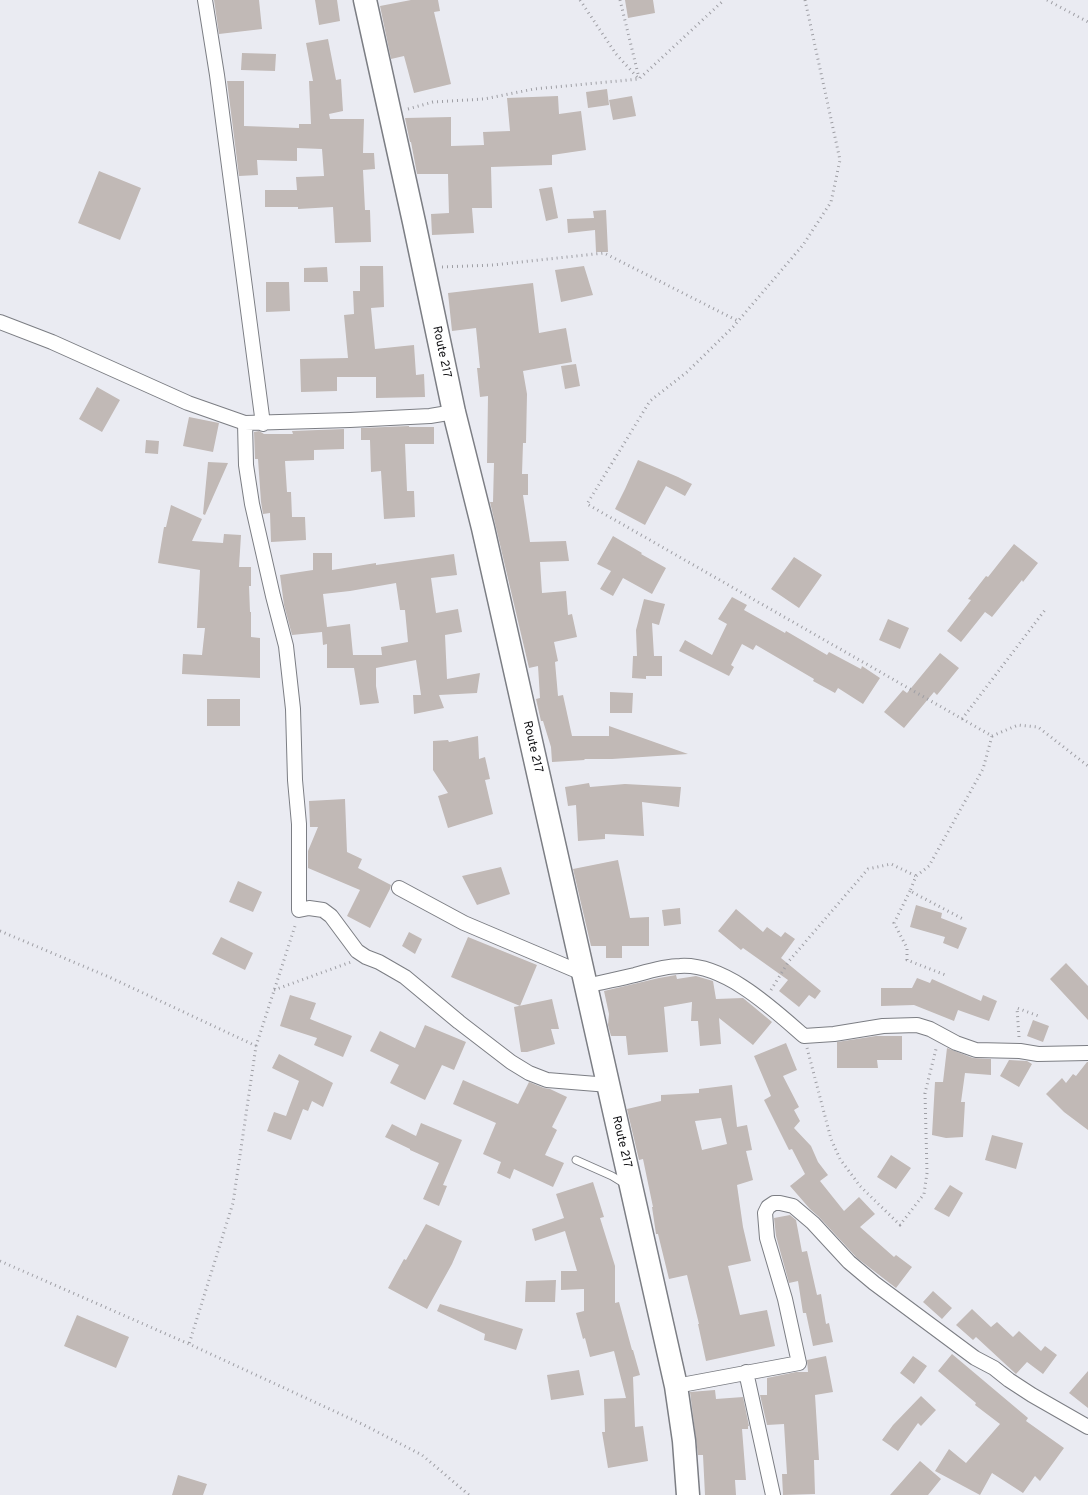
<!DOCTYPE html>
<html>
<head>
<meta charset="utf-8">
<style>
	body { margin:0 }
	canvas { display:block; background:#eaebf2 }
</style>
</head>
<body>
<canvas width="1088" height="1495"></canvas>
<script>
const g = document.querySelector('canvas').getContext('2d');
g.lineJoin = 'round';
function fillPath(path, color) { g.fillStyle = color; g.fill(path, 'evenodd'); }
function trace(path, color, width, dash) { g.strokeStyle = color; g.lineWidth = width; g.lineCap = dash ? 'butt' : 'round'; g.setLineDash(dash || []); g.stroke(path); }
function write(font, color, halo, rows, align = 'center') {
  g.font = font + ' Overpass,sans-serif'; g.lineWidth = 5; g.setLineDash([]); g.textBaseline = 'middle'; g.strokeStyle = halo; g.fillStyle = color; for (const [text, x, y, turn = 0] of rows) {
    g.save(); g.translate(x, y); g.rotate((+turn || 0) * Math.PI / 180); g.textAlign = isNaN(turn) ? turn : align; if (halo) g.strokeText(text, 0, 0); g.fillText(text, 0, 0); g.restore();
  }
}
fillPath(new Path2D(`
	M214,0H259L262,29L219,34Z
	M315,0H337L340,21L319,25Z
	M411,0H438L440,11L434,12L451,84L414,93L404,56L391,59L380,6Z
	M625,0H653L655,13L628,18Z
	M328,39L336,80L341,79L343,111L329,114L330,119H364L363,153H374L375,169L363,170L365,210H370L371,242L335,243L333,207L298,209V207H265V190H297L296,177L324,176L322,149L297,148V161L257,160L258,175L239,176L227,81H244V126L299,128V124H311L309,81H313L306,43Z
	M242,53L276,54L275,71L241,70Z
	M607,89L609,105L588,108L586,92Z
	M558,96L559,114L581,111L586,150L552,155V165L491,167L492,208H472L474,233L432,235L431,214L449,213L448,174H417L411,142H410L405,118L451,117V146L484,145L483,132L510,131L507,98Z
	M632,96L636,116L613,120L609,100Z
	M99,171L141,188L120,240L78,223Z
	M552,187L558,218L546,221L539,189Z
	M606,210L608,252H596L595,230L568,233L567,219L594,218L593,211Z
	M360,266H383L384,307L371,308L375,349L414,345L416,375L424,374L425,397L376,398V377H337V391L301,392L300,359L348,358L344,315L354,314L353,291H360Z
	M584,266L593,295L561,302L555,270Z
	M327,267L328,282H304V268Z
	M266,282H289L290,311L266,312Z
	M533,283L539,333L566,328L572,362L523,371L527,394L526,443H523L522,474H528V495H523L530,542L566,541L569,561L540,562L542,593L566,591L568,615L572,614L577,637L554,642L558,661L555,662L558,696L563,695L572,736H609V726L688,754L612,759H584L585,760L552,762L551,747L543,721H541L536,699L540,698L538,666L529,668L490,502H493L494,463H487L488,396L480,397L477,368H480L476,328L452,331L448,293Z
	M576,364L580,386L565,389L561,366Z
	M97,387L120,400L102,432L79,419Z
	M189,417L219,423L213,452L183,446Z
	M409,426V427H434V444H405L407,491H414L415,517L384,519L381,471L371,472L370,440H361V428Z
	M344,429V449L314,450V460L285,461L287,492H291L292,517H305L306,540L271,542L270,513L263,514L261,502L258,459H255L254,432L259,431L264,434H293L292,431Z
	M146,440L159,441L158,454L145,453Z
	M638,460L678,477L692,484L685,496L666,486L645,525L615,509L625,489Z
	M208,462L228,463L205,515L203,514Z
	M171,505L202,519L192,541L223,543L224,534L241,535L239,567H251V586H249L250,612H251V637L260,638V678L182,674L183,654L202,655L205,628H197L200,570L158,563L164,527H166Z
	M613,536L642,553L641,554L666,568L652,594L623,578L613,596L600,589L611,571L597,564Z
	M1014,544L1038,563L1023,582L1022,580L992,617L985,612L961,642L947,631L971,600L968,599L986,576L988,577Z
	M313,553H332V570L376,563V565L454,554L457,575L431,578L436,613L458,609L462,632L445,635L447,679L480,673L477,693L439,695L444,708L414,714L413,695H421L416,660L376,668V686L379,703L360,705L354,668H327V644L323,645L322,632L292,635L284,605L280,575L313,570ZM396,583L400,610H405L408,642L381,647L382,655H353L350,624L327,627L323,594L350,591Z
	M794,557L822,575L799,608L771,589Z
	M732,597L747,605L744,610L785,633L786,631L827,655L829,652L861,669L862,666L880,678L863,704L838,688L835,693L813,681L814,679L756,645L753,650L742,644L731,665L734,667L729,676L679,651L685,640L712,655L727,624L718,619Z
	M644,599L665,604L659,625L652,623L654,656H662V676H646V679L632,678L633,656H637L636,630Z
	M888,619L909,628L900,649L879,640Z
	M940,653L959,668L937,695L934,692L904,728L884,712L903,690L907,693Z
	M610,692L633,693L632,713H610Z
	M207,699H240V726H207Z
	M478,736L479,759L485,757L490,779L485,780L493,814L448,828L438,796L448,793L433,770V741L448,740L449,742Z
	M589,783L590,787L625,784L681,787L679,807L642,802L644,836L605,834V839L578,841L576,805L568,806L565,787Z
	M345,799L347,852L362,859L358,868L391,885L390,889L370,928L347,916L360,890L308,868V851L318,827H310L309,801Z
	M618,860L630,918L649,917V946H622V958H606V946H591L573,869Z
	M501,867L510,894L477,905L462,876Z
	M238,881L262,892L253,912L229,902Z
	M916,905L942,913L941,918L967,928L958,949L943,943L945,937L910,927Z
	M680,908L681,924L664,926L662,910Z
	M736,909L763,932L767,927L781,937L785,932L795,939L781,958L821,991L815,999L809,995L799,1007L779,991L788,980L743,948L741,950L718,931Z
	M409,932L422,939L415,954L402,946Z
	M221,937L253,953L245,970L212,954Z
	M468,937L537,965L520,1006L451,977Z
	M1066,963L1088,986V1020L1050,979Z
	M676,975L677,979L696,976L713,981L716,999L743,998L772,1022L753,1045L719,1018L721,1044L700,1046L698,1021H691L692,1002L664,1007L668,1052L628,1055L626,1036H611L608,1025L609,1014L604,991L659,978Z
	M917,978L930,983L932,979L981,1001L983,995L997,1001L989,1021L958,1010L954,1021L914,1005L881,1006V988H912Z
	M290,995L316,1003L310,1019L352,1036L343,1057L314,1045L317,1038L280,1026Z
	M552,999L559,1029H551L555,1044L527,1052H521L514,1007Z
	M1033,1020L1049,1026L1043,1042L1027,1036Z
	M425,1025L466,1042L454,1070L442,1065L425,1100L390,1083L399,1065L370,1051L380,1031L415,1048Z
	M876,1036H902V1060H877L878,1068H837V1042Z
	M786,1043L797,1070L783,1076L799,1107L794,1110L800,1121L794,1128L811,1146L818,1162L828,1175L820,1181L844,1211L859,1197L875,1214L860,1227L894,1257L896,1255L912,1267L896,1288L857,1258L819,1217L810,1209L790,1186L805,1174L792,1149L789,1150L764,1100L771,1096L754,1056Z
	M947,1048L973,1058L991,1059V1075L965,1073L961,1102H965L963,1137L946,1138L932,1135L935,1082H943Z
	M279,1054L333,1083L323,1107L312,1101L308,1111L303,1109L291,1140L267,1131L274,1112L286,1116L299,1081L272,1068Z
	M1009,1060L1027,1061L1032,1064L1019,1087L1000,1076Z
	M1087,1062H1088V1130L1064,1112L1046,1094L1062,1078L1066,1083L1073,1074L1076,1076Z
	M463,1080L518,1104L529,1082L544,1088L550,1089L567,1097L552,1127L557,1130L545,1155L564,1163L553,1187L514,1169L510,1179L497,1173L501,1162L483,1154L496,1123L453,1104Z
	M732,1085L737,1127L747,1125L752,1150L746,1151L753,1180L737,1185L743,1227L751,1261L728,1266L740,1315L767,1310L775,1346L706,1361L698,1324H699L687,1275L669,1279L658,1234H656L652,1207H653L643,1159L639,1160L627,1109L661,1101V1095L699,1093V1089ZM721,1118L727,1144L702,1150L695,1121Z
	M421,1123L462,1140L443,1185L447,1186L439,1206L423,1199L439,1163L410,1150V1149L385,1137L392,1124L416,1136Z
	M992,1135L1023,1143L1016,1169L985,1160Z
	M891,1155L911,1168L896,1189L877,1177Z
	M593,1182L604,1217L600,1218L615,1266V1303L619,1302L632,1350H633L640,1375L633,1377L635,1427L643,1426L648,1461L608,1468L602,1432H605L604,1399L626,1398L614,1351L590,1357L585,1338L583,1339L576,1313L584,1311V1289L561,1290V1271H577L565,1231L535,1241L532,1229L564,1218L556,1194Z
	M950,1185L963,1193L949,1217L934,1209Z
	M790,1215L796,1220L802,1252L807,1251L817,1295L821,1294L826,1324L829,1323L833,1342L813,1346L806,1313H803L798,1281L789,1283L776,1236L774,1218Z
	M426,1224L462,1241L452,1264L427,1309L388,1288L404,1259L406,1260Z
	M556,1280L555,1302H525L526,1281Z
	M933,1291L952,1308L942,1319L923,1302Z
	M440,1304L523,1329L516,1350L484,1340L485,1334L437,1311Z
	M972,1309L991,1327L997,1322L1013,1337L1019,1331L1041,1351L1045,1346L1057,1355L1043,1374L1027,1362L1016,1374L976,1337L973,1340L956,1325Z
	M77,1315L129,1337L116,1368L64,1346Z
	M952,1354L1028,1418L1026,1421L1064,1448L1040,1481L1035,1476L1023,1493L992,1473L980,1495L935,1471L949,1449L966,1463L1000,1424L975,1405L976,1403L938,1371Z
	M826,1356L833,1392L815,1395L819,1460H814L815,1494L783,1495L782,1474H787L784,1424L767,1425L760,1395H767V1378L796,1372H808L807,1360Z
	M913,1356L927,1366L914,1384L900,1373Z
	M579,1370L584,1395L551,1400L547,1375Z
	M1088,1371V1408L1069,1393Z
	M715,1390L716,1399L743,1397L749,1426H748V1429H742L746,1480H735L736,1495H705L703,1455H698L690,1392Z
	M921,1396L936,1410L921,1426L918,1423L898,1451L882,1440L893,1425Z
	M920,1461L941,1479L928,1495H890Z
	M178,1475L207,1484L203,1495H172Z`), '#c1b9b6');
const service = new Path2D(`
	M576,1160L612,1176L625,1184`);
const minor = new Path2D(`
	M205,0L217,75L263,424
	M0,322L52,342L188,403L245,423L350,420L430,416L454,412
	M245,423L246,465L252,504L273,596L286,646L293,709L295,780L299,824V910L309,908L323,910L331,916L357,951L366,957L379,962L405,977L459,1022L511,1062L529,1073L547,1080L609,1085
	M399,888L464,923L582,973
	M586,986C602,982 619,979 635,975C649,971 665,966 680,966C724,963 772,1008 804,1036L834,1034L883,1026L917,1025L930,1029L956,1043L976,1050L1020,1051L1038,1054L1088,1053
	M746,1372L773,1495
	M676,1386L799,1363L785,1299L767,1238L765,1213L768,1207L774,1203H780L793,1206L813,1223L849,1262L874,1283L975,1358L994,1368L1009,1380L1032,1395L1088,1427`);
const primary = new Path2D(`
	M365,0L414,222L454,412L483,528L676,1386L684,1441L688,1495`);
trace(service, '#7c7e84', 9);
trace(minor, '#7c7e84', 16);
trace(primary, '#7c7e84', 25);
trace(new Path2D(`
	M580,0L616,54L638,78
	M620,0L639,78
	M805,0L840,160L831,202L803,245L733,327L687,372L650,401L587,504L992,736L983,769L929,866L916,876L910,891L963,919
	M1047,0L1088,22
	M408,109L433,102L484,99L534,89L639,79L724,0
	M442,267L493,265L604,253L738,321
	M962,719L1045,610
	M992,736L1018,725L1038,727L1088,766
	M910,891L894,923L907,948V960L948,976
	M0,931L109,977L256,1046L233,1203L189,1344
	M274,990L351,962
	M771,990L789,961L868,869L891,864L916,876
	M1019,1037L1017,1008L1041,1017
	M256,1046L296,923
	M807,1048L831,1139L840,1159L860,1186L900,1225L924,1194L927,1173L925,1093L936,1049
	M0,1261L189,1344L362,1424L422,1455L469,1495`), '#9f9fa5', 3, [1, 4]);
trace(service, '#fff', 7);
trace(minor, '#fff', 14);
trace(primary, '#fff', 22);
write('12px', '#0e0e11', '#fff', [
	["Route 217",441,352,78],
	["Route 217",532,747,77],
	["Route 217",621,1142,77]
]);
</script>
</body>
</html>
